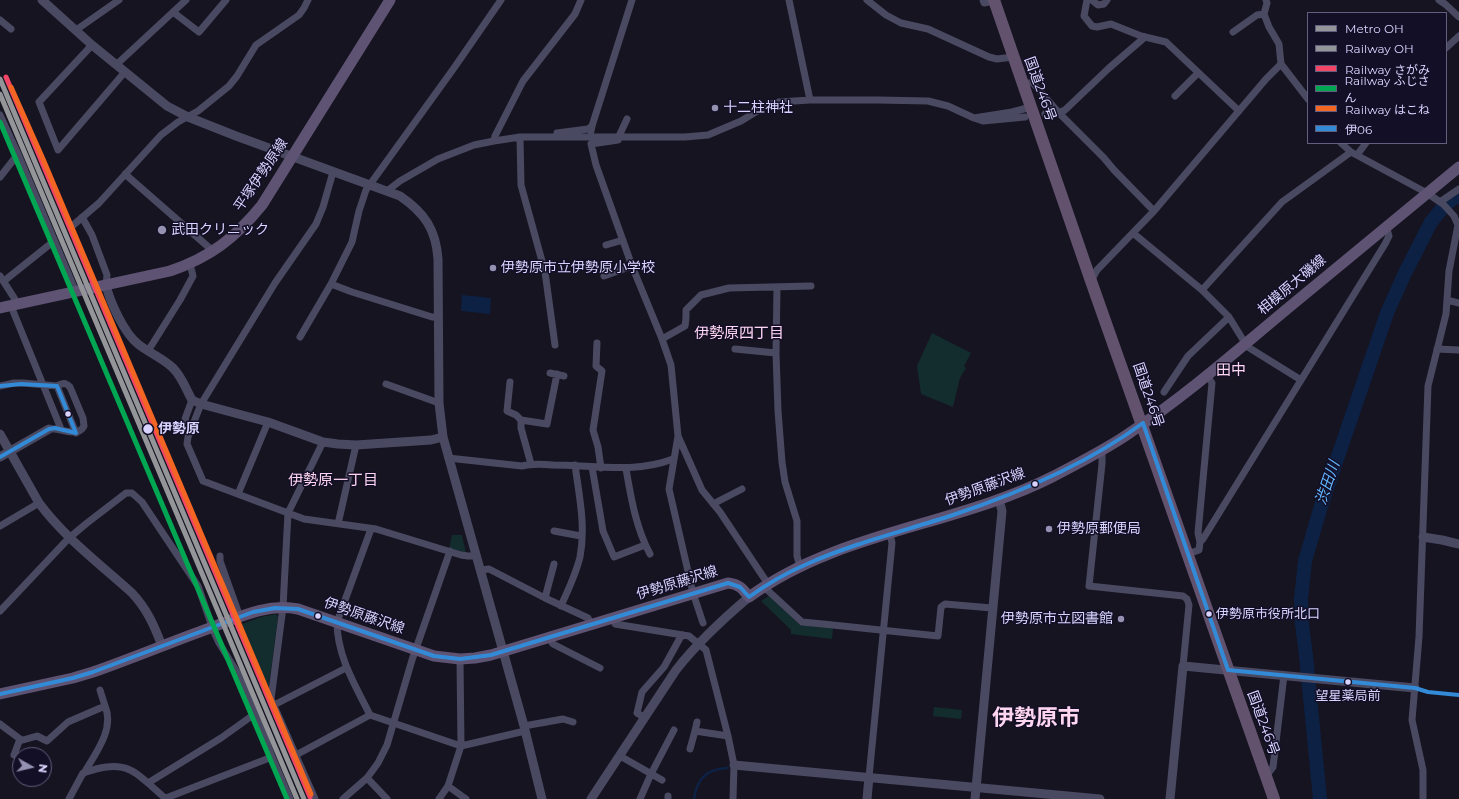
<!DOCTYPE html>
<html>
<head>
<meta charset="utf-8">
<style>
	body { margin:0 }
	#map { position:relative; width:1459px; height:799px; overflow:hidden; background:#161421; font-family:Montserrat,"Noto Sans JP",sans-serif }
	canvas { display:block }
	.legend { position:absolute; left:1307px; top:12px; width:140px; height:132px; box-sizing:border-box; background:#130f26; border:1px solid #625e7d; margin:0; padding:5px 7px; list-style:none; font-size:12px; color:#d9d4ff }
	.legend li { display:flex; align-items:center; gap:8px; height:20px }
	.legend b { width:20px; border:1px solid #625e7d }
	.north { position:absolute; left:12px; top:747px; width:40px; height:40px; box-sizing:border-box; background:#130f26; border:1px solid #625e7d; border-radius:50%; rotate:98deg; font-size:11px; font-weight:700; line-height:16px; text-align:center; color:#d9d4ff }
	.north::after { content:''; display:block; margin:auto; width:14px; height:18px; background:#9591b1; clip-path:polygon(50% 0,100% 100%,50% 72%,0 100%) }
</style>
</head>
<body>
<div id="map">
<canvas width="1459" height="799"></canvas>
<ul class="legend">
<li><b style="height:5px;background:#939598"></b>Metro OH</li>
<li><b style="height:5px;background:#939598"></b>Railway OH</li>
<li><b style="height:5px;background:#f34667"></b>Railway さがみ</li>
<li><b style="height:5px;background:#00a651"></b>Railway ふじさん</li>
<li><b style="height:5px;background:#f26522"></b>Railway はこね</li>
<li><b style="height:5px;background:#338bd7"></b>伊06</li>
</ul>
<div class="north">N</div>
</div>
<script>
const g = document.querySelector('canvas').getContext('2d');
g.lineJoin = 'round';
function fillPath(path, color) { g.fillStyle = color; g.fill(path, 'evenodd'); }
function trace(path, color, width, dash) { g.strokeStyle = color; g.lineWidth = width; g.lineCap = dash ? 'butt' : 'round'; g.setLineDash(dash || []); g.stroke(path); }
function write(font, color, halo, rows, align = 'center') {
  g.font = font + ' Montserrat,"Noto Sans JP",sans-serif'; g.lineWidth = 3; g.setLineDash([]); g.textBaseline = 'middle'; g.strokeStyle = halo; g.fillStyle = color; for (const [text, x, y, turn = 0] of rows) {
    g.save(); g.translate(x, y); g.rotate((+turn || 0) * Math.PI / 180); g.textAlign = isNaN(turn) ? turn : align; if (halo) g.strokeText(text, 0, 0); g.fillText(text, 0, 0); g.restore();
  }
}
fillPath(new Path2D(`
	M932,333L971,353L964,366L966,368L960,378L953,407L921,394L917,366Z
	M452,535H462L466,553L449,549Z
	M769,596L800,625L833,628L832,639L791,634V630L761,601Z
	M276,614L278,617L268,692L266,693L242,624L261,617Z
	M934,707L962,710L961,719L933,716Z`), '#132c2d');
fillPath(new Path2D(`
	M462,295L491,298L490,314L461,311Z`), '#0d2144');
trace(new Path2D(`
	M694,799C697,778 707,769 728,768`), '#0d2144', 2.5);
trace(new Path2D(`
	M1320,799L1306,656L1302,624L1301,599L1305,561L1321,506L1387,313L1405,273L1431,222L1440,211L1451,200L1459,196`), '#0d2144', 14);
trace(new Path2D(`
	M789,0L810,100
	M867,0L886,15L901,23L928,29L989,57L997,59L1013,57
	M983,0L984,3L994,1
	M1087,0L1084,16L1092,26L1097,27L1111,24L1141,36L1166,42L1239,111
	M1092,0L1098,5L1104,4L1107,0
	M1266,0L1267,3L1264,14L1269,27L1279,44L1281,64L1308,99
	M1439,0L1445,4L1459,17
	M173,12L199,32L226,0
	M0,20L11,29
	M76,30L119,0
	M1233,32L1257,15L1264,14
	M92,45L39,102L58,150L124,73
	M1446,48L1459,36
	M116,65L186,0
	M1023,85L1032,82L1059,113L1104,158L1114,170L1154,211
	M1175,96L1198,73
	M1045,114L1059,113L1065,110L1109,68L1145,37
	M0,115L18,154L76,292
	M974,118L983,121L1025,117
	M591,131L592,126L632,0
	M619,136L627,119
	M520,137L521,185L545,272L555,345
	M557,137V133L588,129L592,126
	M618,140L591,144L596,165L632,266L662,339L671,365L678,436L669,489L693,593L703,623
	M494,141L495,136L523,81L575,14L581,0
	M1341,143L1351,152L1427,193L1443,204L1454,216L1458,225L1449,271L1446,314L1428,386L1419,637L1412,720L1423,770V799
	M1357,155L1366,143
	M333,172L323,207L316,224L275,283L201,404L188,437L187,444L203,481L304,519L376,529L461,555L468,556H476
	M125,174L213,251
	M0,177L18,154
	M387,191L400,181L438,159L474,145L494,141L520,137H685L708,135L741,121L767,105L779,102L810,100H878L928,101L948,106L974,118L1012,112L1031,107
	M1440,202L1459,189
	M82,217L92,235L107,275L106,285
	M71,227L99,203L161,135L178,122L198,111L229,86L237,76L256,45L299,15L304,8L308,0
	M1133,233L1202,290L1229,317L1245,343
	M606,245L623,240
	M0,276L18,304
	M604,276L632,266
	M4,281L54,241
	M1091,281L1097,270L1154,211L1266,79L1281,64
	M331,284L352,292L432,317H438
	M777,287L776,353L778,411L782,462L785,482L797,521V556L800,567
	M1202,290L1282,202L1351,152
	M1447,300L1459,303
	M11,306L61,429
	M300,337L331,284L352,242L359,211L366,190L454,68L501,0
	M662,339L685,326L686,318V310L701,295L729,288L811,286
	M597,343L596,366L602,371L593,430L598,447L601,468
	M1243,344L1301,380
	M735,349L776,353
	M1437,349L1459,350
	M148,351L180,300L193,276L190,264
	M550,373L564,376
	M510,382L507,411L516,415L521,420
	M386,384L439,403
	M0,386L14,383H23L57,386C63,383 65,382 70,387L83,418L84,426C77,439 61,427 49,429
	M57,386L76,433
	M1164,392L1188,356L1229,317
	M190,433L185,419L192,400
	M678,436L702,490L720,512L768,584
	M1102,450V464L1089,586L1183,596L1187,599L1189,605L1183,666
	M448,458L522,466C533,463 543,464 553,465C593,465 634,474 673,459
	M531,464L521,428V420L547,424L557,374
	M592,467L603,531L614,557L645,545
	M626,469C631,498 636,528 650,554
	M238,494L268,422
	M713,504L742,489
	M338,524L356,445
	M0,526L39,503
	M371,529L337,622C337,656 355,685 370,715L461,746L525,731
	M554,531L581,536
	M1200,542L1198,533L1212,383L1207,375
	M1188,554L1199,550L1200,542L1203,539L1385,244L1389,236L1386,226
	M220,556V561L240,617
	M480,570L489,569L545,598L588,618L591,625
	M764,587L802,622L823,624L938,636L941,607L945,604L992,608
	M545,598L554,564
	M561,606C568,590 576,574 580,557C586,526 579,495 575,465
	M0,611L69,538L87,523L126,493H132L142,502L198,586L214,632L219,643L237,672L256,713L272,757L290,799
	M613,618L615,624L689,636L706,650L728,736L734,765L733,799
	M548,637L553,644L600,668
	M100,690L105,706
	M274,705L346,668
	M645,718L637,713L642,692L664,667L680,638L683,635
	M0,724L20,739L23,740L37,736L47,741L68,722L105,706C115,729 95,754 84,773
	M524,726L563,719L573,722
	M695,731L697,722
	M690,749L695,731L728,736
	M14,755L20,739
	M296,755L370,715
	M620,756L662,780
	M1266,776L1273,767L1284,675
	M869,777L892,543L890,534
	M367,778L387,799
	M148,783L166,799
	M448,786L466,799
	M166,798L272,757
	M69,799L83,773C98,768 115,763 130,770C137,773 143,779 148,783L221,738L256,713
	M315,799L271,699L283,607L288,513L323,442
	M343,799L367,778L378,763L387,745L412,660L450,551
	M439,799L448,786L461,746L460,659
	M640,799L651,774L674,730
	M668,799V796`), '#4a4962', 7);
trace(new Path2D(`
	M42,0L92,45L167,106L188,117L236,136L400,196C425,213 436,230 438,259L439,403L443,437L524,726L542,799
	M106,285C110,302 124,333 138,344C149,353 163,358 173,368C182,377 186,389 192,400L201,404L268,422L323,442L338,444L356,445L431,440L443,437
	M0,434L39,503C65,538 100,564 132,593C147,609 154,625 162,646
	M0,457L49,429
	M1423,537L1442,540L1459,544
	M734,765L1100,799
	M591,799L676,670C698,642 723,619 749,597
	M867,799L869,777
	M975,799L1002,511L999,499
	M1170,799L1183,666L1415,688`), '#4a4962', 9);
trace(new Path2D(`
	M0,308L170,271C211,257 235,238 262,205L390,0
	M0,694L73,678L93,672C133,658 171,642 210,628C239,617 267,603 298,609L434,656L460,659L475,658L491,655L728,583C739,584 743,589 749,597C839,531 956,526 1054,476C1080,462 1107,449 1131,432C1187,395 1241,347 1293,304C1348,258 1404,213 1459,167`), '#5e5373', 11);
trace(new Path2D(`
	M994,0L1091,281L1274,799`), '#62526e', 12);
trace(new Path2D(`
	M0,386L21,384L57,386L76,433L55,428L49,429L0,457
	M1143,423L1228,670
	M1228,670L1415,688L1428,692L1459,695
	M0,694L73,678L93,672L253,612L275,608L298,609L434,656L460,659L491,655L728,583L740,587L749,597C767,584 786,573 807,564C854,543 904,531 953,515C1019,493 1086,465 1143,423`), '#338bd7', 4);
trace(new Path2D(`
	M0,94L297,799`), '#939598', 5);
trace(new Path2D(`
	M6,77L310,797`), '#f34667', 5);
trace(new Path2D(`
	M0,122L287,799`), '#00a651', 5);
trace(new Path2D(`
	M11,87L43,159L311,794`), '#f26522', 5);
trace(new Path2D(`
	M0,79L304,799`), '#939598', 5);
for (const [x, y, r, color] of [
	[715,108,4,"#9591b1"],
	[162,230,5,"#9591b1"],
	[493,268,4,"#9591b1"],
	[68,414,3.5,"#d9d4ff"],
	[148,429,5.5,"#d9d4ff"],
	[1035,484,3.5,"#d9d4ff"],
	[1049,529,4,"#9591b1"],
	[1209,614,3.5,"#d9d4ff"],
	[318,616,3.5,"#d9d4ff"],
	[1121,619,4,"#9591b1"],
	[1348,682,3.5,"#d9d4ff"]
]) { const dot = new Path2D(); dot.arc(x, y, r, 0, 2 * Math.PI); g.fillStyle = color; g.fill(dot); trace(dot, '#130f26', 1.5); }
write('13px', '#d9d4ff', '#130f26', [
	["伊勢原市役所北口",1216,614],
	["望星薬局前",1348,696,"center"]
], 'left');
write('14px', '#d9d4ff', '#130f26', [
	["国道246号",1040,89,70],
	["平塚伊勢原線",261,175,-56],
	["相模原大磯線",1292,285,-40],
	["国道246号",1148,395,71],
	["伊勢原藤沢線",985,487,-20],
	["伊勢原藤沢線",677,583,-17],
	["伊勢原藤沢線",364,616,19],
	["国道246号",1263,723,70]
]);
write('14px', '#d9d4ff', '#130f26', [
	["十二柱神社",723,108],
	["武田クリニック",171,230],
	["伊勢原市立伊勢原小学校",501,268],
	["伊勢原郵便局",1057,529],
	["伊勢原市立図書館",1113,619,"right"]
], 'left');
write('bold 14px', '#d9d4ff', '#130f26', [
	["伊勢原",158,429]
], 'left');
write('15px', '#ffd6f0', '#130f26', [
	["伊勢原四丁目",739,334],
	["田中",1231,371],
	["伊勢原一丁目",333,481]
]);
write('italic 15px', '#62b6ff', '#130f26', [
	["渋田川",1328,483,-71]
]);
write('bold 22px', '#ffd6f0', '#130f26', [
	["伊勢原市",1036,719]
]);
</script>
</body>
</html>
